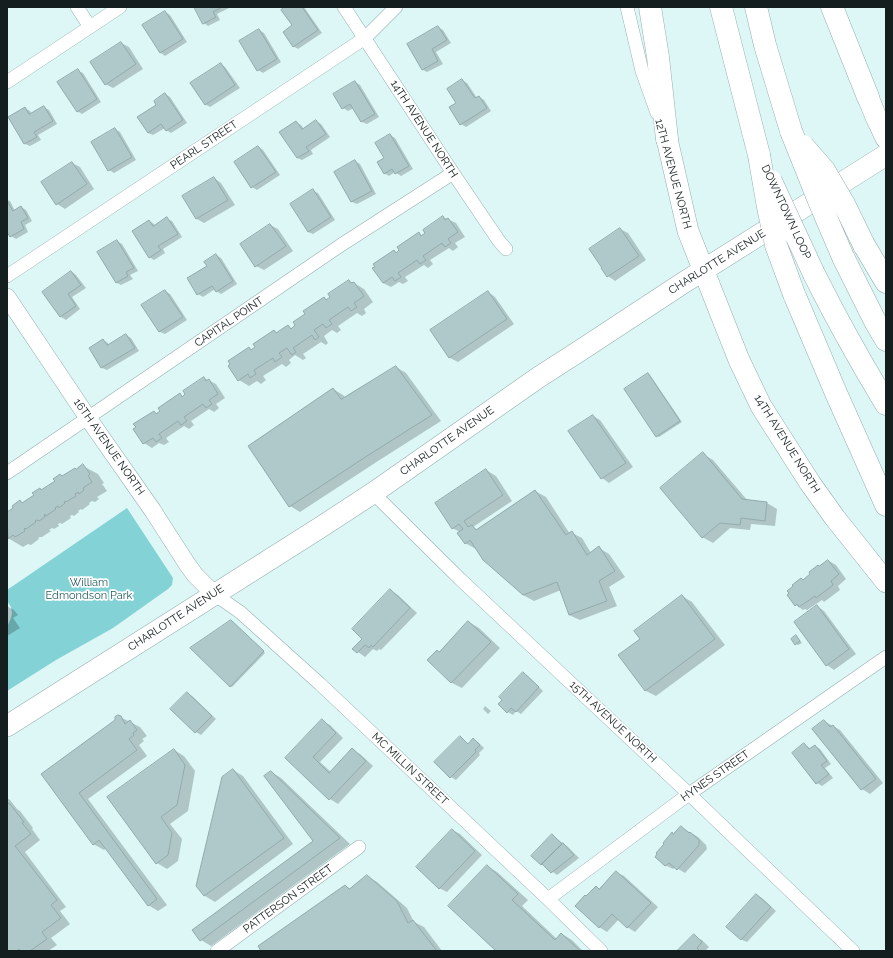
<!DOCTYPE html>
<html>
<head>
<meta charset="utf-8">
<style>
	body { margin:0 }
	#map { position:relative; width:893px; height:958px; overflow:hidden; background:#ddf7f7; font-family:Raleway,sans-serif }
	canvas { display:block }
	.frame { position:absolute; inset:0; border:8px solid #141e1e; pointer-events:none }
</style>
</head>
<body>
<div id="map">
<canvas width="893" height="958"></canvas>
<div class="frame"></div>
</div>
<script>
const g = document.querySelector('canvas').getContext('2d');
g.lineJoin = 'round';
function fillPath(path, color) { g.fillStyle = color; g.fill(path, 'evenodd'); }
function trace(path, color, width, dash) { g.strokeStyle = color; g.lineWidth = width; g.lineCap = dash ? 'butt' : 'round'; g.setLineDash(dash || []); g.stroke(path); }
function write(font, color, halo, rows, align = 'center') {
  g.font = font + ' Raleway,sans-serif'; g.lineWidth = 3.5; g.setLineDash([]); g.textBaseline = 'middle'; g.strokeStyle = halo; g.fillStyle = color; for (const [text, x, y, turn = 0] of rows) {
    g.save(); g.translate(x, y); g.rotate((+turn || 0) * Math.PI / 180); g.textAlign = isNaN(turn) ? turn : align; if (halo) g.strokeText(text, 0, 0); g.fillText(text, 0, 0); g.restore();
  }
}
fillPath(new Path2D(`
	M127,508L173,578L172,585L168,589L113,628L56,660L7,691V627L11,618L12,613L11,607L7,601V590Z`), '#83d2d5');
fillPath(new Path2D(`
	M195,7H231L217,14L220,20L208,26L204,23Z
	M287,7H304L322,33L298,49L293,46L294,26Z
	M165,12L170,15L187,42L165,56L161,53L143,26Z
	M438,27L443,30L451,43L436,52L443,64L427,72L423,70Z
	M259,30L264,33L281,62L263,73L258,70Z
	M121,43L129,47L143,69L113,88L105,84Z
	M221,64L225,67L240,88L210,107L205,104Z
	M78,71L83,73L101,102L82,114L77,111Z
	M462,80L467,83L477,98L479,97L484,100L491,111L466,127L461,124L457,103Z
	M355,82L360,85L379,117L367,124L362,122L354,108L348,111L343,108Z
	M165,94L170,97L187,123L171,133L166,130L165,128L153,135L148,133L158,105Z
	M44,107L49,110L57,124L38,135L41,140L30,146L25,144V108L30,111L32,114Z
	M316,121L321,124L330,137L311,150L313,154L302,160L297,158L296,122L301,125L304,129Z
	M115,129L120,132L136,160L114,173L109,170Z
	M390,135L395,138L413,169L401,176L395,172L389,176L384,173L385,159Z
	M259,147L263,150L280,175L257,190L252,187Z
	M355,161L360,164L376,194L357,204L352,202L335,172Z
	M72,163L80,167L94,189L65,209L57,204Z
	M214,178L221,183L235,205L204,223L197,219L183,196Z
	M313,191L318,193L335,220L313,234L308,232Z
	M7,200L10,201L15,211L21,207L26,210L32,221L25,225L28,232L16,239L11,236L7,230Z
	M443,217L456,223L465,237L455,243L458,247L453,251L449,248L430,260L433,264L428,268L424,265L405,277L408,281L403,284L399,282L391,287L383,283L394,251L397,253L419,234L423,236Z
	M167,219L172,221L182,237L163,249L165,253L154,260L149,257V221L154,224L155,226Z
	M270,225L278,229L293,251L264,270L256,266Z
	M620,229L628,233L646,260L615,281L608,276Z
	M117,241L122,244L138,271L130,275L133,279L121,285L117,283Z
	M216,255L221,258L237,284L221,294L216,291L215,289L203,297L198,294L208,266Z
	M72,272L76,275L86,288L72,297L80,309L66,320L61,317L43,292Z
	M349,281L352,283H354L364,289L373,302L364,309L366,313L362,316L357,313L338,326L341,330L337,333L332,330L324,336L328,343L326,345L321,342L303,354L306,358L303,360L295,355L289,360L291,363L286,367L282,364L263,376L266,380L261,384L257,381L249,386L239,380L249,348L252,350L274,331L278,333L288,326L292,329L324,298L328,300Z
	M165,291L170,294L187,320L165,334L160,332L143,305Z
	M488,292L495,297L514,324L458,362L450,358L431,330Z
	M126,335L131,338L139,351L107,370L102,368L103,340L108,343L109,345Z
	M396,367L406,373L441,421L378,461L300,512L290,506L333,389L343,395L346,398Z
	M648,374L650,375L682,422L659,437L657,436Z
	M204,378L216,384L225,398L216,404L219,408L214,412L209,409L191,421L194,425L189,429L184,426L166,438L169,442L164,445L159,443L152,448L144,443L134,429L154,412L158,414L180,394L183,397Z
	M593,416L600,420L633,467L609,483L602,478Z
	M703,454L713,460L748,501L767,503L777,509L775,526L751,524L750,530L730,528L713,543L702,537Z
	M83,466L98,474L104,483L102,484L107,491L97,497L99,499L95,502L92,501L89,503L90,504L82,510L81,509L78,511L79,512L74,516L72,515L70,516L71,518L62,524L60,523L58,524L59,526L54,529L52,528L49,530L51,531L42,537H40L38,538L39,539L31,545L28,544L23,547L8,538L7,536V514L15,508L20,502L23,503L35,495L40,489L43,490L63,477L77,470Z
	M486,470L496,476L512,501L473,527L478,530L535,491L546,497L570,534L572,533L582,538L591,553L599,548L609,554L625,577L609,587L617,606L580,620L569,615L561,590L534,601L523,595L476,548V549L465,543L460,532L452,528Z
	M829,561L836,565L846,579L838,586L840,590L824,602L822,600L807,610L805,609L803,610L796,605L788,595L803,581Z
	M390,590L398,595L417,613L381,650L379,649L377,651L373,649L365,657L358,652L354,649L363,639Z
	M682,596L692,602L725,645L656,696L646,691L619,655L641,639Z
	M7,606L14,610L18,615L13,618L20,628L7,636Z
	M817,606L824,611L856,654L834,670L827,665Z
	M233,622L265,653L232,687L230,686Z
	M469,622L479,628L500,648L462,688L452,683L428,660L440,653Z
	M796,637L798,638L802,643L798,645L796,644Z
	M523,673L528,676L543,691L521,714L516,711L513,715L508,712Z
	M187,693L192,696L216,719L201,735L196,732L172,709Z
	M485,706L491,711L488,714L483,709Z
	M120,717L140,727L147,736L142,739L144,741L139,745L147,756L88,799L167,905L158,911L148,905L106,848L104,850L93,844L42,775Z
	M322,721L330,725L343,738L320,762L331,772L352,750L360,754L373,766L338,804L330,799L286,758Z
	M824,721L840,730L883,783L870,794L862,789L814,730Z
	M460,737L469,744L473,740L478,742L484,748L479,753L480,755L456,780L451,777L436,762Z
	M804,744L811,749L815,746L820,749L831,764L825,768L833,778L822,786L817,783L793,753Z
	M174,750L184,756L195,771L188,811L170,824L182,839L178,861L167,869L157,863L108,797Z
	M233,770L243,776L293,844L215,902L205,896L197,885Z
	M271,772L281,778L350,844L211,946L201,940L315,841Z
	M7,798L10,800L17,809L20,811L33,828L32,829L40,840L25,852L66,907L60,911L70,924L51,938L57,945L48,951H7Z
	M681,827L698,837L706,845L707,849L685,873L675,867L673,869L665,865L674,835Z
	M452,830L460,834L482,855L447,892L439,888Z
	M552,835L568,847L579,858L557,875L542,864L533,856Z
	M487,866L497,872L528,900L522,906L557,939L562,934L572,940L583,951H497Z
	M616,872L624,876L658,907L635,932L627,927L619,919L607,932L599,927L587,897L599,889Z
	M367,876L377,882L407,908L414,922L424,927L442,951H263L346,886L351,889Z
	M757,895L762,898L776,911L747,942L742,940L728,927Z
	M694,936L702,940L709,947L705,951H679Z`), '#0003');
const building = new Path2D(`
	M194,7H222L213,12L216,17L203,24Z
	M285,7H302L318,30L293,47L283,32L292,25L281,10Z
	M165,11L183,39L160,53L142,25Z
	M438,26L447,40L432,49L438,61L422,70L407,44Z
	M259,29L277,59L257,71L239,41Z
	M121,42L136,64L105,85L90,62Z
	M221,63L235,85L205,105L190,83Z
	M78,69L97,99L77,112L57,82Z
	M462,79L475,98L479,96L487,108L460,125L449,107L456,103L447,89Z
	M355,81L375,114L361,122L350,104L342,109L333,94Z
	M165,93L183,120L166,131L161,124L148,133L137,117L156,105L154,101Z
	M44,106L53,121L34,132L37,137L24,144L8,117L25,107L29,114Z
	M316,120L326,134L306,147L309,151L297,158L279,132L296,121L302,129Z
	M115,128L132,157L108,171L91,142Z
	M390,134L409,166L395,174L392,169L384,174L377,162L384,158L375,143Z
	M258,146L276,172L251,188L234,162Z
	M355,160L372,191L351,202L334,172Z
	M72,162L87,184L56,205L41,182Z
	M214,177L228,200L196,219L182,196Z
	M313,189L331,217L308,232L290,204Z
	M7,201L13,211L21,206L28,218L21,222L24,229L10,237L7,232Z
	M443,216L445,220L448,218L458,232L448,239L451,243L445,247L442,243L423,256L426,260L420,264L417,260L398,273L401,277L395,281L392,277L383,283L372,268L375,267L373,264L394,250L396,253L399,250L397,247L419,232L421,236L425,233L423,230Z
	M167,217L178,234L158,246L161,250L149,258L132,231L149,220L153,226Z
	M270,224L286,246L255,267L240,244Z
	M620,228L639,256L607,277L601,268H602L589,249Z
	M117,240L134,268L126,272L128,276L116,283L97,252Z
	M216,254L233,281L216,292L212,286L197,295L187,278L207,266L204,262Z
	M71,271L81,285L68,294L76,306L60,317L42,292Z
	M349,280L351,283L354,282L364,296L354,303L357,307L351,311L348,307L329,320L332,324L326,328L323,324L314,330L319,337L315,340L312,335L293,348L296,352L292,355L287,348L279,353L282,357L275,362L273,358L254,370L256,374L250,378L248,374L238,381L228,366L230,364L228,361L249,347L251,350L255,347L253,344L274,330L276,333L288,325L291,329L295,325L293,322L305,314L303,311L324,297L326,300L330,297L328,294Z
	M165,290L183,317L159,332L141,305Z
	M488,291L507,319L449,358L430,330Z
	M126,334L135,348L101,368L89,348L103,339L107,345Z
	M396,366L432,415L367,456L289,507L248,446L333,388L341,399Z
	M648,373L680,421L656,437L624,389Z
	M204,377L206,381L209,379L218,394L209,400L212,404L206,408L203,404L184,417L187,421L181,425L178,421L159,434L162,438L156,442L153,438L143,444L133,429L136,427L133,424L154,411L156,414L160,411L158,408L180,393L182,397L185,394L183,391Z
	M593,415L626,463L601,479L568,431Z
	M703,452L742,499L767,502L765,521L741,518L740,525L720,523L702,538L660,488Z
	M83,464L90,474L88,476L92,482L83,488L84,490L79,494L78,492L75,494L76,496L66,502V501L64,502L65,503L59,508L58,506L55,508L56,509L46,516L45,514L44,515L45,517L39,521L37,520L35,521L36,522L26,529L25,528L24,529L25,531L15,537L13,535L8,539L7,512L13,508L12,506L20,500L22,503L34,495L32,493L40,488L41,490L55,481L53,479L60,474L62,476L75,468L76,469Z
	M486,469L503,495L464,521L468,527L472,525L476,530L535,490L566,535L572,531L587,555L599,546L615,571L599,581L607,601L569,615L557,582L523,595L483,560L470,540L465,544L457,533L463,529L459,524L452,529L435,503Z
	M828,560L839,574L831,581L833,585L816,598L815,596L799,607L797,604L795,606L787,595L789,593L787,591L793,586L792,585L801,578L803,580L810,574L809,572L818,565L819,566Z
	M390,589L410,608L373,647L371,645L369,648L365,645L357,653L352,649L362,639L352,629Z
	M682,595L715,639L645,691L618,655L640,639L634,631Z
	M817,605L849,649L826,666L794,622Z
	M231,620L264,651L230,687L190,648Z
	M468,621L491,642L451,683L427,660L437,650L439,652Z
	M796,635L800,641L795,645L791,639Z
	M523,672L539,687L516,712L511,708L507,713L498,704L502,700L499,697Z
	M187,692L212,716L195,733L170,709Z
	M118,715L121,716L125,724L130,720L137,730L133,733L134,735L129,739L137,750L79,793L157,899L148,906L99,840L93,845L41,774L115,720V717Z
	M322,719L336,733L313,757L329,773L352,748L366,761L329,800L285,758Z
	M824,720L830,727L833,725L876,779L861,790L812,729Z
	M460,736L468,744L473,738L480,745L475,750L476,752L450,778L434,762Z
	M804,743L809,749L815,745L827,761L821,765L829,774L816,784L792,753Z
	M174,749L185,765L177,805L161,817L172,833L168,855L156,864L107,797Z
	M233,769L284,838L204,896L196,886L222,777Z
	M271,771L340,838L200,941L192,930L313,841L264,776Z
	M7,802L9,804H10L24,822L22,823L31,834L15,846L57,900L51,905L61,918L42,932L47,939L30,951H20L19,949L17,951H7Z
	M681,826L689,833L690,832L699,840V845L677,870L669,863L665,866L655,857L657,854L656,853L664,844L663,843L672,832L673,834Z
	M452,829L475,851L439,889L416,867Z
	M552,834L562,844L541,865L531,856Z
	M563,843L574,855L551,873L542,864Z
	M487,865L518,894L512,900L555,940L561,933L580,951H496L448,906Z
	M616,871L651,903L627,928L612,914L599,928L575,906L585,895L586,896L596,886L599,889Z
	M367,875L397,901L408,923L413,920L437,951H261L258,946L345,885L349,889Z
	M756,894L771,907L741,940L726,927Z
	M694,934L702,942L697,948L700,951H677Z`);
fillPath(building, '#afc8c9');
trace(building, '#92aaab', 1);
const minor = new Path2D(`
	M77,7L90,27
	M344,7L453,173L499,241L506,249
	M627,7L642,71L657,113
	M7,82L120,7
	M7,276L365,38L396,7
	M7,473L341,245L453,173
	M373,493L460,579L689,794L853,951
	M214,594L240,612L320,684L548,899L601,951
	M548,899L689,794L886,657
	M217,951L359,847`);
const tertiary = new Path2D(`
	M7,297L88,418L153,511L187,564L195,575L214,594`);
const primary = new Path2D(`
	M868,97L876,117L886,138
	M667,139L688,231L739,360L761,406L810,483L835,518L886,582
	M7,726L321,527L373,493L539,377L581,350L683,283L886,155`);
const motorway = new Path2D(`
	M650,7L658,57L667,139
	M721,7L759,155
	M756,7L765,45L791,131
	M832,7L868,97
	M864,245L886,282
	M843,257L876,323L886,340
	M814,274C836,318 860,361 886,404
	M794,294L836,393L886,505`);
trace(minor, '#95aeaf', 14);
trace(tertiary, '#95aeaf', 18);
trace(primary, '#95aeaf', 22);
trace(motorway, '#95aeaf', 23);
trace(minor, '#fff', 13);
trace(tertiary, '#fff', 17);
trace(primary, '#fff', 21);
trace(motorway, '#fff', 22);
const motorwayBridge = new Path2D(`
	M791,131L819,201L843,257
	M803,146L824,170L844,204L864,245
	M759,155L768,207L776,245L794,294
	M771,181L814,274`);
trace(motorwayBridge, '#95aeaf', 23, []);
trace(motorwayBridge, '#fff', 22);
write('11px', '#141e1e', '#fff', [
	["14TH AVENUE NORTH",424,129,57],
	["PEARL STREET",204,145,-34],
	["12TH AVENUE NORTH",673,174,75],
	["DOWNTOWN LOOP",786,212,65],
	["CHARLOTTE AVENUE",717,262,-32],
	["CAPITAL POINT",229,322,-34],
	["CHARLOTTE AVENUE",447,441,-35],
	["14TH AVENUE NORTH",787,444,58],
	["16TH AVENUE NORTH",109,447,55],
	["CHARLOTTE AVENUE",176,618,-33],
	["15TH AVENUE NORTH",613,722,43],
	["MC MILLIN STREET",410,769,43],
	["HYNES STREET",715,776,-35],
	["PATTERSON STREET",288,899,-36]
]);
write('11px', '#1e5a5d', '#fff', [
	["William",89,583],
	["Edmondson Park",89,596]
]);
</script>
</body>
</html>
